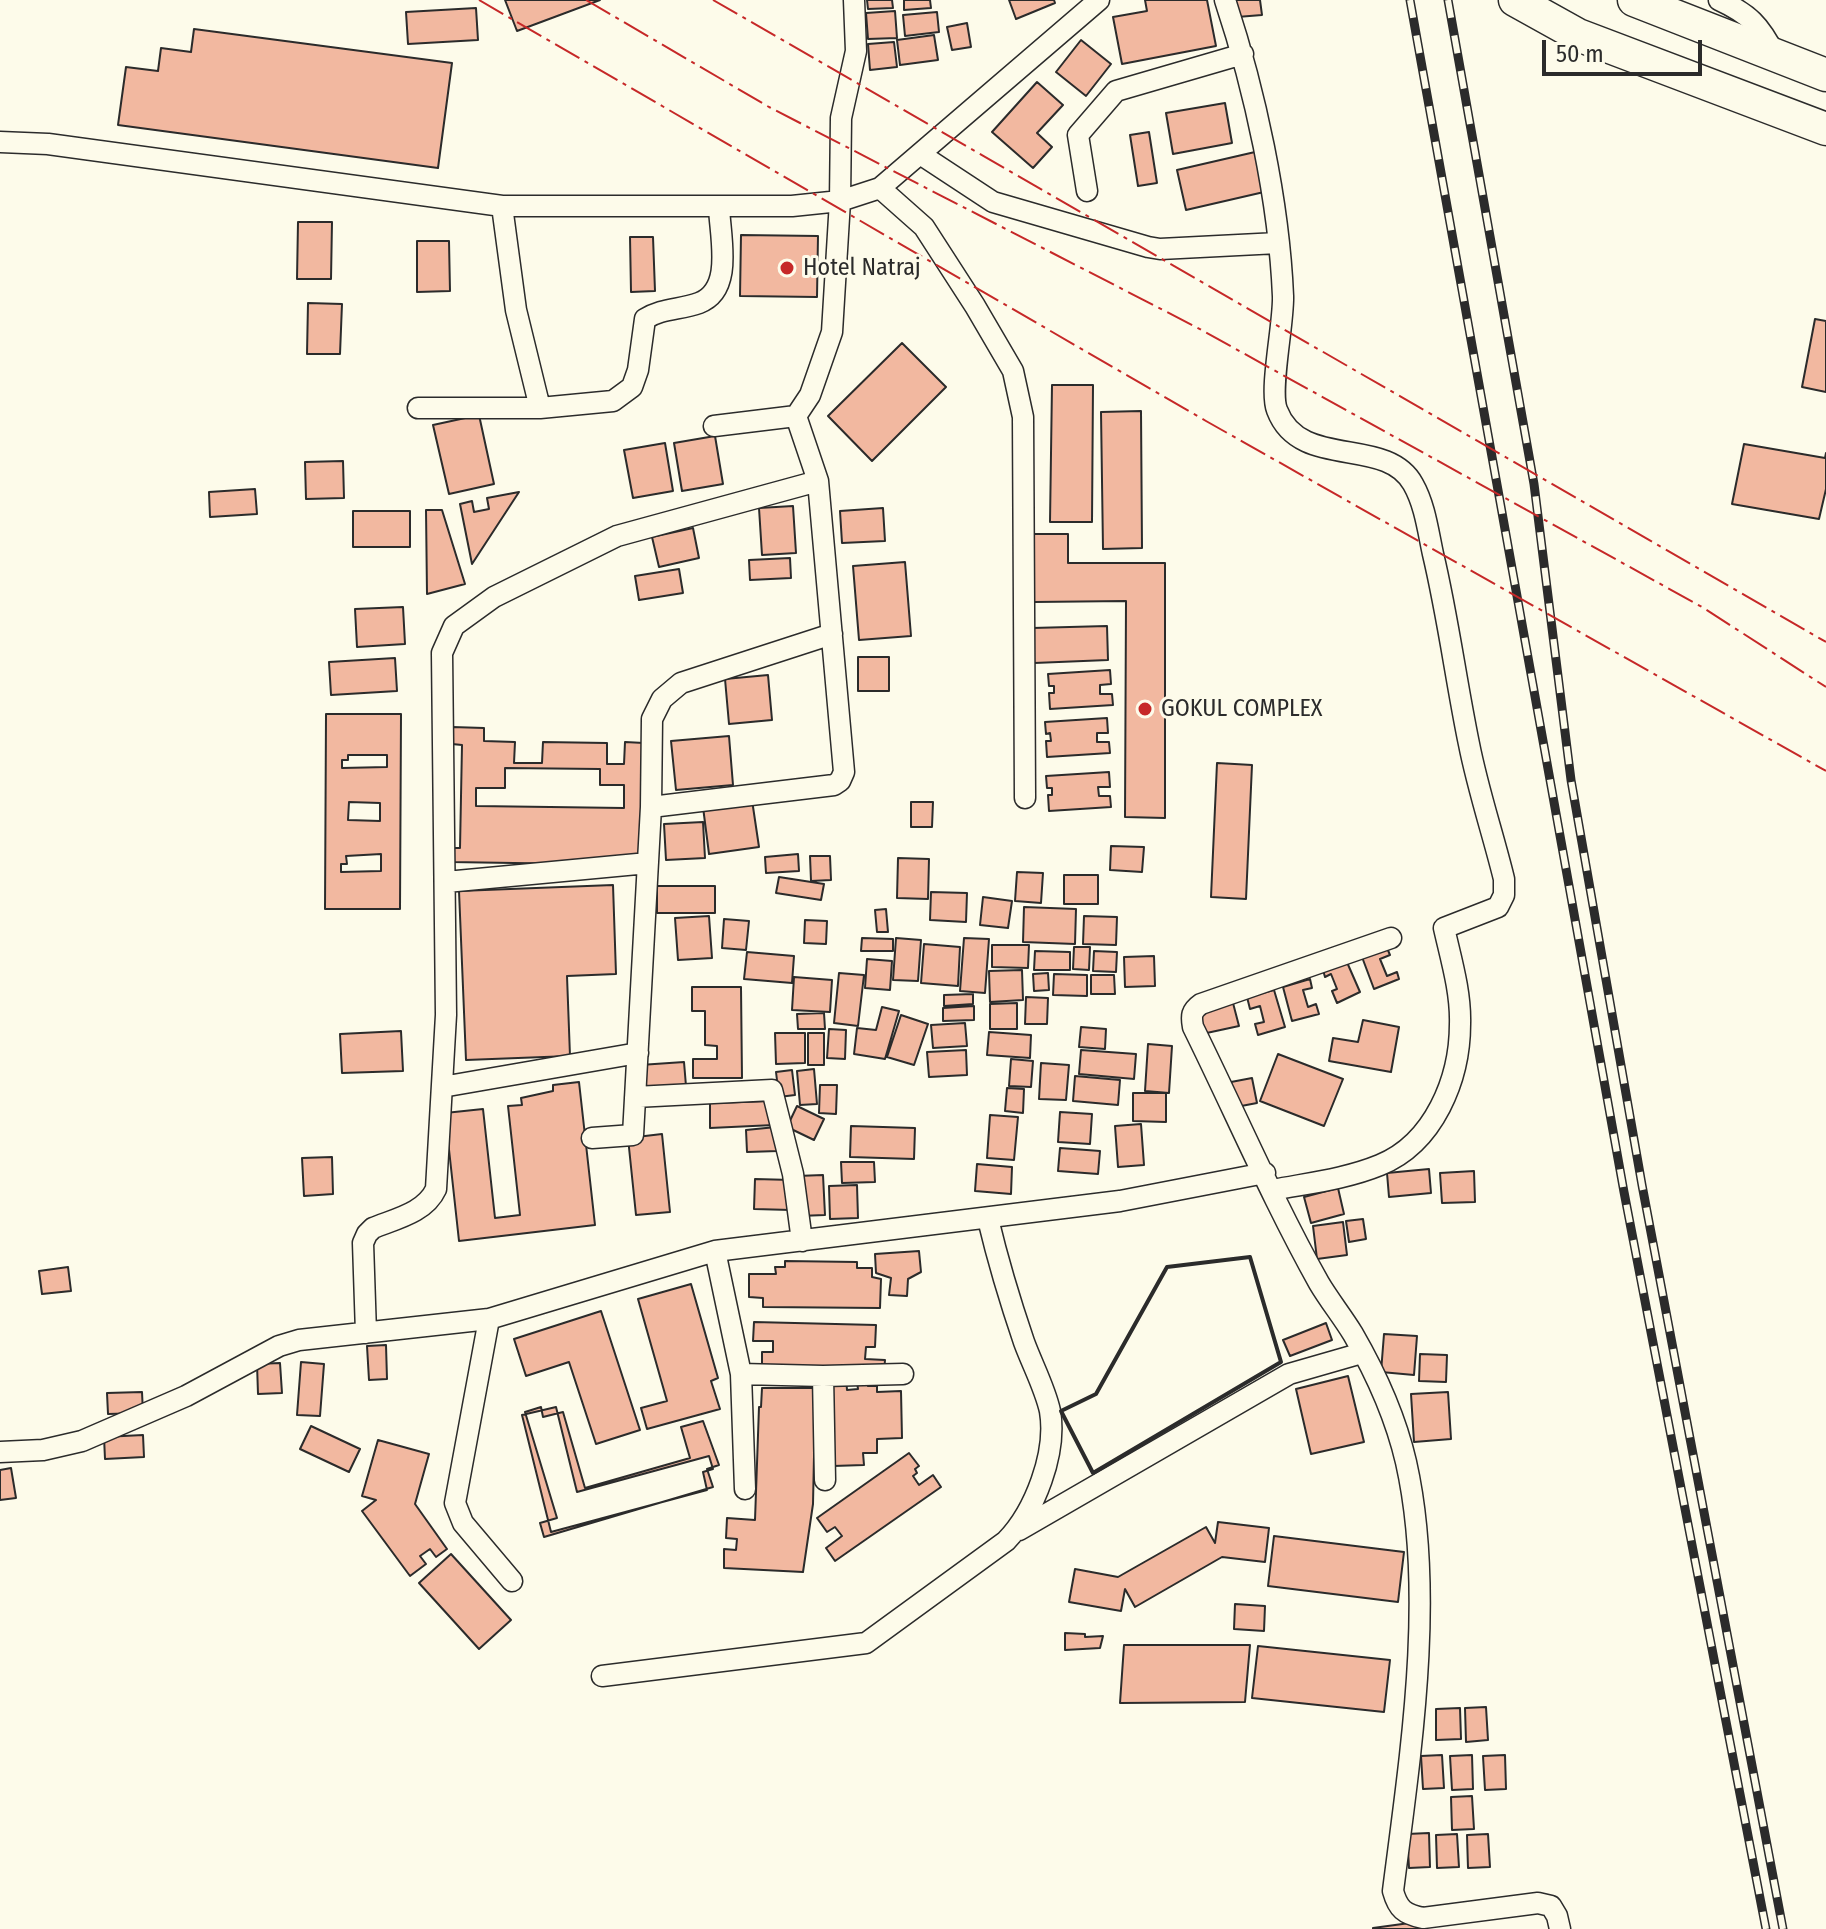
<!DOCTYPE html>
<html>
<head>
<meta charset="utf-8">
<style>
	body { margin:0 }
	#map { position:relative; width:1826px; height:1929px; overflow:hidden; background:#fdfbea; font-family:"Fira Sans Condensed",sans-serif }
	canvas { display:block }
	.scale { position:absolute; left:1542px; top:40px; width:160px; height:36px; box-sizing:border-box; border:4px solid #2b2b2b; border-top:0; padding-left:10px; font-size:24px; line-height:28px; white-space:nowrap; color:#2b2b2b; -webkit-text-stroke:6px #fdfbea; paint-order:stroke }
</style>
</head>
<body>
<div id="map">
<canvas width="1826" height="1929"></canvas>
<div class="scale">50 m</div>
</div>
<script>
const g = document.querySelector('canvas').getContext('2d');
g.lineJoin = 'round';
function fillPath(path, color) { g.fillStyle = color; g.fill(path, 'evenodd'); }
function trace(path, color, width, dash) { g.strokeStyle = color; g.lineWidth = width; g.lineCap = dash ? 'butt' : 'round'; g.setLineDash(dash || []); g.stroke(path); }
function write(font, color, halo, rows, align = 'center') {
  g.font = font + ' "Fira Sans Condensed",sans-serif'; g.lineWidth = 6; g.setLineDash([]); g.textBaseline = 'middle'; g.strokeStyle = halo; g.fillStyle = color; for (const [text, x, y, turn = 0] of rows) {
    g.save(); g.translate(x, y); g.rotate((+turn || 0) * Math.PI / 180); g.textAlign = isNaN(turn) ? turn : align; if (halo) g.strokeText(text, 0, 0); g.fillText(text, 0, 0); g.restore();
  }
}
const building = new Path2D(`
	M505,0H600L517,31Z
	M867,0H892L893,8L868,9Z
	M904,0H930L931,8L904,10Z
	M1009,0H1054L1055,3L1016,19Z
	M1145,0H1207L1216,46L1122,64L1113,17L1147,11Z
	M1235,0H1260L1262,15L1237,17Z
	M476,8L478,40L408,44L406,12Z
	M895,11L897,38L868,39L866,13Z
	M937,12L939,32L905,36L903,15Z
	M967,23L971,47L952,50L947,27Z
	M194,29L452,63L438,168L118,125L126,67L158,71L161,48L191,52Z
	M934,35L938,60L900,65L897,40Z
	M1081,40L1111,64L1086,96L1056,72Z
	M894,42L897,67L870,70L868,44Z
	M1037,82L1063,105L1037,133L1052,147L1033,168L992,132Z
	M1225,103L1232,143L1173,154L1166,113Z
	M1149,132L1157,183L1138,186L1130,135Z
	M1255,152L1264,192L1186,210L1177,170Z
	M298,222H332L331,279H297Z
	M741,235L818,236L817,297L740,296Z
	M630,237H653L655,291L631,292Z
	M417,241H449L450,291L417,292Z
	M308,303L342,304L340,354H307Z
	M1815,319L1826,321V392L1802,387Z
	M902,343L946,387L872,461L828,416Z
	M1052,385H1093L1092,522H1050Z
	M1141,411L1142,548L1103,549L1101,412Z
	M479,415L494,484L449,494L433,425Z
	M715,436L723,484L682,491L674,443Z
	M665,443L673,491L633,498L624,450Z
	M1744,444L1825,458L1826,453V489L1819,519L1732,504Z
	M343,461L344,498L306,499L305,462Z
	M255,489L257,514L210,517L209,492Z
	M519,492L472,564L460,504L472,501L474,512L489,509L487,498Z
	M793,506L796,553L762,555L759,508Z
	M883,508L885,541L842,543L840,511Z
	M426,510H442L465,584L427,594Z
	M353,511H410V547H353Z
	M693,528L699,558L659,567L652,537Z
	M1034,534H1068V563H1165V818L1125,817L1126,601L1034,602Z
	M790,558L791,578L750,580L749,560Z
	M905,562L911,636L859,640L853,566Z
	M679,569L683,593L639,600L635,576Z
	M403,607L405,644L357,647L355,609Z
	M1107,626L1108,660L1034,663L1032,628Z
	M858,657H889V691H858Z
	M395,658L397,691L331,695L329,662Z
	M1110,670L1111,684L1100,685V694H1112L1113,705L1050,709L1049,693H1054V686H1049L1048,674Z
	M768,675L772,720L729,724L725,679Z
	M326,714H401L400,909H325ZM348,755H387V767L342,768V760H348ZM349,802L380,803V821L348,820ZM381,854V871L341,872V864H347L346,856Z
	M1107,718L1108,733H1097V742H1109L1110,753L1047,757L1046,741H1051L1050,733L1046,734L1045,722Z
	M452,727L484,728V741L515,742L514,763H542L543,742L607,743V764H624L625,742L644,743L642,865L450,862V848H460L462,745L452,744ZM505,768L600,769V785H624V808L476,806V788H505Z
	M729,736L733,785L676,790L671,741Z
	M1217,763L1252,765L1246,899L1211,897Z
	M1109,772L1110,787H1098L1099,796H1110L1111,807L1049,811L1048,795H1052V788H1047L1046,776Z
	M752,800L759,847L709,854L703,807Z
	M911,802H933L932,827H911Z
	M703,822L705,858L666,860L664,824Z
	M1111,846L1144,847L1142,872L1110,870Z
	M798,854L799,871L766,873L765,857Z
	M810,856H830L831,880L811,881Z
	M898,858L929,859L928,899L897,898Z
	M1017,872L1043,873L1041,903L1015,901Z
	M1064,875H1098V904H1064Z
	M779,877L824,884L821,900L776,893Z
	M613,885L616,974L567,976L570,1056L466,1060L459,891Z
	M657,886H715V913H657Z
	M931,892L967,893L966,922L930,920Z
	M983,897L1012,901L1008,928L980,925Z
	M1024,907L1076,909L1075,944L1023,942Z
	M886,909L888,932H877L875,910Z
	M709,916L712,958L678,960L675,918Z
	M1084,916L1117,917L1116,945L1083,944Z
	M724,919L749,921L746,950L722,948Z
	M805,920L827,921L826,944L804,943Z
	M862,938L893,939V951H861Z
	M896,938L921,940L918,981L893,980Z
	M964,938L989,939L985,993L960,991Z
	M924,944L960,947L958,986L921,983Z
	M992,945H1029L1028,968L992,967Z
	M1074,947H1090L1089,970L1073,969Z
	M1387,948L1390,955L1380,959L1387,976L1397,972L1399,979L1374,989L1362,957Z
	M1035,951L1070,952V970H1034Z
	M1094,951L1117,952L1116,972L1093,971Z
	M747,952L794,956L792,983L744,979Z
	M1154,956L1155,986L1125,987L1124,957Z
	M867,959L892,961L890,990L865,988Z
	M1346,960L1360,992L1337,1003L1332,991L1337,989L1331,974L1325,977L1323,970Z
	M1022,970L1023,1000L990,1002L989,971Z
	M839,973L864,975L858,1026L834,1023Z
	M1048,973L1049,990L1034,991L1033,974Z
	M1054,974L1087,975V996L1053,995Z
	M1091,975H1114L1115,994H1091Z
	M794,977L832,980L830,1012L792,1010Z
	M1310,979L1312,988L1303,990L1308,1007L1316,1004L1319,1014L1292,1021L1283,987Z
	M692,987H741L742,1078H693V1059H717V1046L705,1045V1011H692Z
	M1274,990L1285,1027L1258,1035L1255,1024L1264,1022L1260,1006L1250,1009L1247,997Z
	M973,994V1004L944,1006V995Z
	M1026,997L1048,998L1047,1024H1025Z
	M1017,1003V1029H990V1004Z
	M1233,1003L1239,1026L1202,1034L1197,1012Z
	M974,1006V1020L943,1021V1008Z
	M882,1007L899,1011L885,1059L854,1054L857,1028L876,1030Z
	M824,1013L825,1029H798L797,1014Z
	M901,1015L928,1024L914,1065L887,1057Z
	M1363,1020L1399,1027L1391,1072L1329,1061L1333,1038L1358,1042Z
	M965,1023L967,1046L933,1048L931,1025Z
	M1081,1027L1106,1029L1105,1049L1079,1047Z
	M829,1029L846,1030L845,1059L827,1058Z
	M401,1031L403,1071L342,1073L340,1034Z
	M989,1032L1031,1035L1030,1058L987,1055Z
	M775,1033H805V1063L776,1064Z
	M808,1033H824V1065H808Z
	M1148,1044L1172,1046L1169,1093L1145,1091Z
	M966,1050L967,1075L929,1077L927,1052Z
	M1081,1050L1136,1054L1134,1079L1079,1074Z
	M1278,1054L1343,1079L1324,1126L1260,1101Z
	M1011,1059L1033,1061L1031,1087L1009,1086Z
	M684,1062L686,1086L641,1089L640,1065Z
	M1041,1063L1069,1065L1066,1100L1039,1099Z
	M814,1069L817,1104L800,1105L797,1071Z
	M792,1070L795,1095L779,1097L776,1072Z
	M1075,1076L1120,1080L1118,1105L1073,1101Z
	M1252,1078L1257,1103L1236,1107L1231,1082Z
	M579,1082L595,1225L459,1241L445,1113L483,1109L495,1218L520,1215L508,1106L522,1105L521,1098L553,1091V1085Z
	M820,1085H837L836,1114L819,1113Z
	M1007,1088L1024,1089L1023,1113L1005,1111Z
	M1133,1093H1166V1122L1133,1121Z
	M773,1101L774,1125L710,1128V1103Z
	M797,1106L824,1119L814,1140L787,1127Z
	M1060,1112L1092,1114L1090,1144L1058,1142Z
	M990,1115L1018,1117L1014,1160L987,1158Z
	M1141,1124L1144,1165L1118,1167L1115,1126Z
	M851,1126L915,1128L914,1159L850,1157Z
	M776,1127L778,1151L747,1152L746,1130Z
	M662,1134L670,1212L636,1215L628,1138Z
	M1060,1148L1100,1151L1098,1174L1058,1171Z
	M332,1157L333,1194L304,1196L302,1158Z
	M841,1162H874L875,1182L842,1183Z
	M977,1164L1012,1167L1011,1194L975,1191Z
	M1429,1169L1431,1193L1389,1197L1387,1173Z
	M1474,1171L1475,1202L1442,1203L1440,1173Z
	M823,1175L825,1215L799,1216L797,1176Z
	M755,1179L792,1180L791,1210L754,1209Z
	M857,1185L858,1218L830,1219L829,1186Z
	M1338,1188L1344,1214L1311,1223L1304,1197Z
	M1363,1219L1366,1239L1349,1242L1346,1221Z
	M1343,1222L1347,1255L1317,1259L1313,1226Z
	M919,1251L921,1272L908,1279L907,1296L889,1295L891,1278L876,1273L875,1254Z
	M785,1261L857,1262V1268H872V1277L881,1279L880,1308L763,1307V1298L749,1297V1274H776L775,1267H785Z
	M68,1267L71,1291L42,1294L39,1271Z
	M691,1284L718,1378L711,1381L720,1409L647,1429L641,1408L667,1401L638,1299Z
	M601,1311L640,1430L596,1444L569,1362L526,1376L514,1339Z
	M754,1322L876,1325L875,1347H866L865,1359L885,1360L884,1372L762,1370V1352H773V1341H753Z
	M1326,1323L1332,1340L1290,1356L1283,1340Z
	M1384,1334L1417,1336L1414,1375L1381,1372Z
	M386,1345L387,1379L369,1380L367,1346Z
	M1420,1354L1447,1355L1446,1382L1419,1381Z
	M301,1362L324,1364L320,1416L297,1415Z
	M280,1363L282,1393L258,1394L257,1364Z
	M1348,1376L1364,1442L1311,1454L1296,1389Z
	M846,1377L847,1390L858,1389L857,1382H866L868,1386H877V1392L901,1391L902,1438L877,1439V1453H863L864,1465L833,1466L830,1378Z
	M762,1388H815L816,1456H814L813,1504L803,1572L724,1568V1549L736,1550L737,1539L726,1538L727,1518L755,1520L759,1407H761Z
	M142,1392L143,1413L108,1414L107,1393Z
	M1448,1392L1451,1439L1414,1442L1411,1394Z
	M541,1407L543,1417L563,1412L585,1488L690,1458L681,1427L703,1421L719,1465L707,1469L713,1487L544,1537L540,1523L557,1518L525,1412Z
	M556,1407L577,1492L709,1456L713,1469L703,1472L707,1490L551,1532L522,1415Z
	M311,1426L360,1449L349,1472L300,1449Z
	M143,1435L144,1457L105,1459L104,1437Z
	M378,1440L429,1454L415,1504L447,1549L436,1557L430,1549L420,1556L426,1564L410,1576L362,1511L376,1500L362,1496Z
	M909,1453L919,1466L915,1469L917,1473L913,1476L919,1485L933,1475L941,1487L835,1561L826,1548L842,1536L835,1527L827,1532L817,1518Z
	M11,1468L16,1498L0,1500V1470Z
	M1218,1522L1269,1528L1265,1562L1222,1557L1135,1607L1125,1589L1121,1611L1069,1602L1075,1569L1118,1577L1206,1527L1215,1543Z
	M1274,1536L1404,1552L1398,1602L1268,1586Z
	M451,1554L511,1620L479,1649L419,1583Z
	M1235,1604L1265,1606L1264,1631L1234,1629Z
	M1065,1633L1085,1634V1637L1103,1636L1100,1648L1065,1650Z
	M1124,1645H1250L1245,1702L1120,1703Z
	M1258,1646L1390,1660L1384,1712L1252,1698Z
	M1486,1707L1488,1740L1466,1742L1465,1708Z
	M1460,1708L1461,1739L1436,1740V1709Z
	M1442,1755L1444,1788L1423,1789L1421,1756Z
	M1472,1755L1473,1789L1452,1790L1450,1756Z
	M1505,1755L1506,1789L1485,1790L1483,1756Z
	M1472,1796L1474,1829L1452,1830L1451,1797Z
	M1429,1833L1430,1867L1409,1868L1407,1834Z
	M1457,1834L1459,1867L1437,1868L1436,1835Z
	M1488,1834L1490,1867L1468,1868L1467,1835Z
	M1417,1922L1418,1929H1373V1928Z`);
fillPath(building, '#f2b8a0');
trace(building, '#2b2b2b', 2);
const minor = new Path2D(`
	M1225,0C1255,90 1279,201 1283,296C1284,323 1269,390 1277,410C1300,471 1386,435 1413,484C1425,505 1428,531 1433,554C1448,617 1456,681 1469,744C1478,790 1493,834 1504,879V895L1498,907L1444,928C1451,959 1461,992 1460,1024C1460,1079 1434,1143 1380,1165C1346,1179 1309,1183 1273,1190
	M1719,0C1749,14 1760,25 1775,55
	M0,142L48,144L502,206H792L840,201L880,188L1099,0
	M920,154L993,202L1148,247L1160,249L1278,243
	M880,188L924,227L975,306L1013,371L1023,417L1025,798
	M1087,191L1078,135L1116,91L1243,54
	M502,206L516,310L540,408
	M418,408H540L613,401L632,387L638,370L645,319C662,308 680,310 699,303C734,290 720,237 719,207
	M714,426L796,416
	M651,807L834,785L840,781L844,772L818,481L796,416L810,395L832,332L840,201L841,118L856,51L854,0
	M446,882L648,863
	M1391,938L1201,1004C1191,1011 1191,1016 1193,1027C1235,1112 1273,1201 1319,1283C1329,1300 1342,1316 1353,1334C1375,1372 1396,1419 1406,1462C1436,1595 1410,1757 1393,1891C1398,1909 1404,1914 1423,1918L1538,1903L1551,1906L1557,1916L1560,1929
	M442,1087L638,1053
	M635,1097L772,1090L793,1174L802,1241
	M592,1138L633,1135L651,807L652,719L662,699L681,683L832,634
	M715,1251L741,1374L745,1489
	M489,1319L455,1503L463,1523L512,1581
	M366,1333L363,1243L367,1234L373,1228C395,1219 425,1213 436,1189L446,1015L442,653L454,626L494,597L617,536L818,481
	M741,1374L823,1376L903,1374
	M823,1376L825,1480
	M0,1452L43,1450L82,1441L186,1396L279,1346L299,1340L489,1319L715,1251L1120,1201L1265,1173
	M1019,1530L1289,1374L1362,1353
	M602,1676L866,1643L1006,1541C1035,1511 1057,1453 1050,1411C1045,1388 1032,1364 1024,1342C1010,1301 998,1261 988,1219`);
const trunk = new Path2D(`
	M1515,0L1578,35L1826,129
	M1634,0L1826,75`);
trace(minor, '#2b2b2b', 23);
trace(trunk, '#2b2b2b', 35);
trace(minor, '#fdfbea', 20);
trace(trunk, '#fdfbea', 32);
const rail = new Path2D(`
	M1410,0L1624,1192L1766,1929
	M1448,0L1534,484L1571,780L1642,1185L1783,1929`);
trace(rail, '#2b2b2b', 9);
trace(rail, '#fdfbea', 6, [18]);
trace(new Path2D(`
	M1250,1257L1281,1362L1093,1473L1061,1411L1096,1394L1167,1267Z`), '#2b2b2b', 4);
trace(new Path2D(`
	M479,0L1206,421L1826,771
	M586,0L769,107L1196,327L1702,607L1826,687
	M713,0L1826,642`), '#c62828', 2, [28, 6, 4, 6]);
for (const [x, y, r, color] of [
	[787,268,8,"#c62828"],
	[1145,709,8,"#c62828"]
]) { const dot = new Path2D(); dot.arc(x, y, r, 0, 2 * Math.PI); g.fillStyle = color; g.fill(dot); trace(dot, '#fdfbea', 3); }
write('24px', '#2b2b2b', '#fdfbea', [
	["Hotel Natraj",803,268],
	["GOKUL COMPLEX",1161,709]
], 'left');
</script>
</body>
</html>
